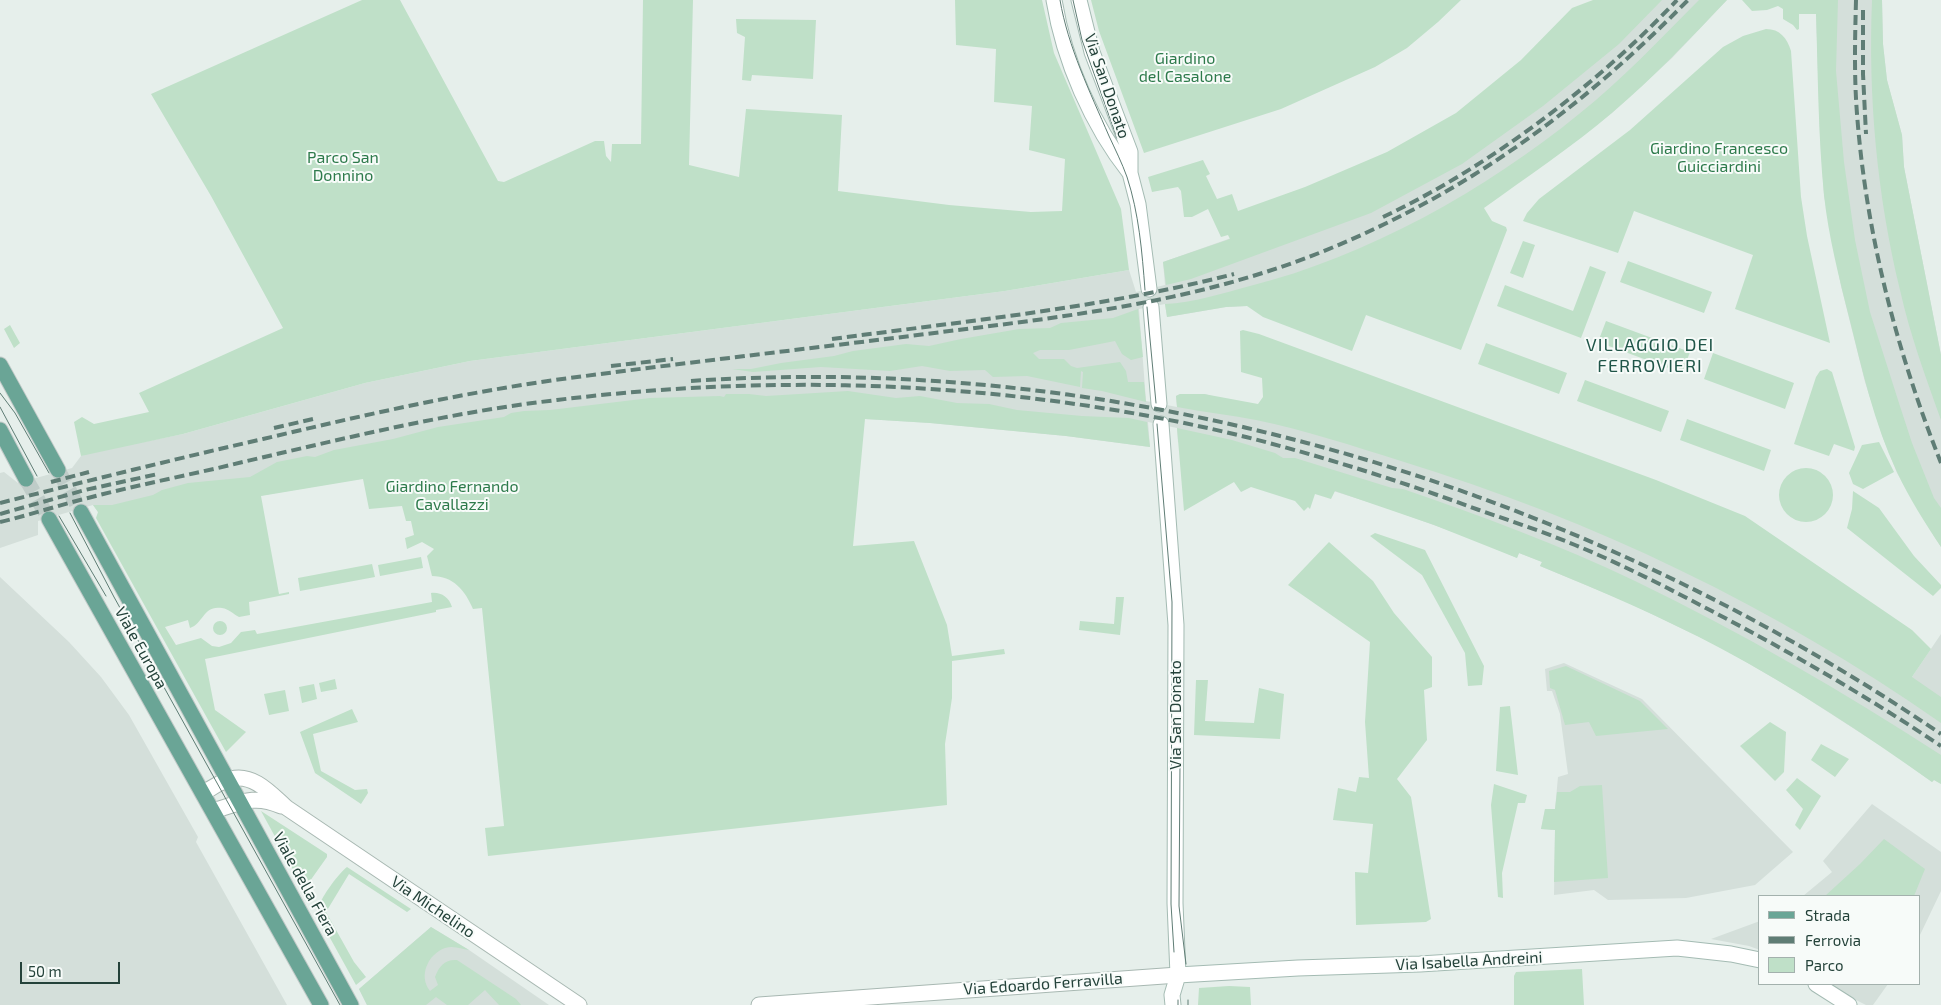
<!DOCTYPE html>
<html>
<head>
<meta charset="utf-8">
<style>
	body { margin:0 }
	#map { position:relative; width:1941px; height:1005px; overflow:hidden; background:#e6efeb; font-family:"Exo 2",sans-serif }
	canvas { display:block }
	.legend { position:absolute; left:1758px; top:895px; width:162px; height:90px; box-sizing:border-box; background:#f7fbf9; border:1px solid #a3b1ad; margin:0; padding:6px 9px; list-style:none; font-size:15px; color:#24423a }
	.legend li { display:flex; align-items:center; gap:10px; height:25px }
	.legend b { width:25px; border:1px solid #a3b1ad }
	.scale { position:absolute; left:20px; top:962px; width:100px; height:22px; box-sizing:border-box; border:2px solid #24423a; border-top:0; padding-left:6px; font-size:15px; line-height:18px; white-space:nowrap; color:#24423a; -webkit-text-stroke:4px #f7fbf9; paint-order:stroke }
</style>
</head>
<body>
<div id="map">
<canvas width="1941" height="1005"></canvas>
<ul class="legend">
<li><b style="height:6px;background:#6aa596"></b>Strada</li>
<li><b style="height:6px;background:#5f7d75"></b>Ferrovia</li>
<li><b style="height:14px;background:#bfe0c8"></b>Parco</li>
</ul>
<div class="scale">50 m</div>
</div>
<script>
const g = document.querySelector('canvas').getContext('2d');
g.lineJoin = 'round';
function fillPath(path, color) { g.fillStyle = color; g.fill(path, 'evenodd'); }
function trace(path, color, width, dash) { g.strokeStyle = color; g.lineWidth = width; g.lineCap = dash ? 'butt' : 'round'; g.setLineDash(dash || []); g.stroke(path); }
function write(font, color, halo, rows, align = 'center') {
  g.font = font + ' "Exo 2",sans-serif'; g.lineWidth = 4; g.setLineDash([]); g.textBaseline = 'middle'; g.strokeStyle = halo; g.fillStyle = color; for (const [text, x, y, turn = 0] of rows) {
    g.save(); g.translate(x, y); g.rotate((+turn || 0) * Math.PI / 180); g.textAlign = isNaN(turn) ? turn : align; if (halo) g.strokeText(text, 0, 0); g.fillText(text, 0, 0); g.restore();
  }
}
fillPath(new Path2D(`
	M1629,0H1727L1672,58L1612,113L1563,151L1247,306L1226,307L1167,317L1165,304L1139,309L1146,401L1177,407L1176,396L1180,394H1205L1530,491L1912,677L1941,634V784L1934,780L1932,782L1890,752L1794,690L1722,648L1629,603L1540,566L1542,562L1519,553L1517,558L1478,541L1384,507L1178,442L1177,428L1148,422L1150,447L1066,436L930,423L865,419L707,420L105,522L93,505L38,521V535L0,548V473L4,472L18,483L72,468L81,456L89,453L183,434L365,383L470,361L1005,291L1129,270L1136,292L1165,285L1163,262L1376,187Z
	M1808,0H1882L1883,44L1887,80L1902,135L1904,167L1941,355V547L1924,520L1897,473L1883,438L1865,382L1841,286L1824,196L1820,135L1816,13Z
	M0,577L69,642L101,677L129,715L198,837L196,842L287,1005H0Z
	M1564,663L1642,699L1793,852L1755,885L1686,898L1608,900L1594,890L1554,895L1555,830L1541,829L1545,809H1555L1558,777L1568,774L1560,714L1552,691H1547L1545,669Z
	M1872,804L1941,852V891L1920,935V896H1803L1832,872L1823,861Z
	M1760,921V950L1749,946L1711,939Z
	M431,927L469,950L549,1005H367L359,989Z
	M1829,984H1888L1873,1005H1866L1854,999Z`), '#d4dfda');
fillPath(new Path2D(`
	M362,0H400L498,181L504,182L595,141H604L606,156L611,162L612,144H641L643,0H693L689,165L739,177L746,109L842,115L838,191L949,205L1031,212L1062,211L1065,159L1029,150L1032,106L994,102L996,49L956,45L955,0H1042L1054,53L1121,209L1129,270L1005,291L470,361L365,383L183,434L81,456L74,422L82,417L94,424L149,412L139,393L283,328L211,196L151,94Z
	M1091,0H1461L1438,22L1407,48L1375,67L1281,109L1144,153L1099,31Z
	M1593,0H1662L1619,44L1543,106L1462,164L1371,213L1191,279L1166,285L1163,262L1230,239L1228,235L1221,237L1208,209L1192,217H1184L1181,191L1178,187L1152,192L1148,177L1203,160L1210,174L1206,176L1217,199L1232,194L1238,211L1305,187L1387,152L1456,113L1521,60L1572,8Z
	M1699,0H1727C1690,39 1653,78 1613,112C1572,147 1527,177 1484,208L1492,221L1506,227L1507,230L1461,350L1366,315L1352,351L1263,317L1247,306L1226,307L1167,317L1165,304C1193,303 1223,293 1250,286C1366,257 1486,190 1579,114C1622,80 1660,39 1699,0Z
	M1742,0H1838L1836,71L1844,162L1855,240L1870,312L1898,400L1912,443L1934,498L1941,508V547C1925,523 1909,498 1897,472C1874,423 1862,369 1849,317C1839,278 1828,234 1824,195C1818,135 1818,74 1816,14H1799V29L1797,30L1793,25L1783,19V9L1778,6L1767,10L1752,11Z
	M1872,0H1882L1883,44L1887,80L1902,135L1904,167L1941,355V420C1926,378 1910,335 1900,290C1877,195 1868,97 1872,0Z
	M736,19L816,20L813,79L752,75L751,81L742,80L745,37L737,33Z
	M1766,29C1780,29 1787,38 1791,51L1801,197L1807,236L1830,343L1735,309L1753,255L1634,211L1618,253L1523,221L1527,213L1539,199L1630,130L1723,47L1743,36Z
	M1523,241L1535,245L1523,278L1510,273Z
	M1628,261L1712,292L1704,313L1620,282Z
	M1590,266L1606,272L1581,338L1497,306L1505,285L1573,311Z
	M1138,309L1143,357L1131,360L1122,354L1115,341L1069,350H1040L1033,353L1039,359H1064L1071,366L1077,368L1120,362L1126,371L1128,382H1144L1146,402L1102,391L1082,388L1083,372L1081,371L1080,387L1027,376L993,377L985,370L950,371L922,366L890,371L821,367L753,372L732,369H751L781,363L834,356L853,351L906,344L929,346L961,339L1019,329L1050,328L1061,323L1113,318Z
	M1606,321L1690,352L1682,373L1598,342Z
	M10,325L20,343L14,348L4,329Z
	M1243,330L1259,334L1656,480L1745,516L1912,630L1931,649L1912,677L1941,697V723C1775,607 1594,520 1401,461C1353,446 1305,430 1256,420C1230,415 1203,412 1177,407L1176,396L1180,394H1204L1258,404L1263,397L1262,378L1241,372L1240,331Z
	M1486,343L1567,373L1559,394L1478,364Z
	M1713,353L1794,383L1785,409L1704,379Z
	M1827,369L1832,372L1855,447L1854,451L1834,444L1829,456L1794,444L1816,377L1820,371Z
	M1585,380L1669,411L1661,432L1577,401Z
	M848,391L896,398L920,396L957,403L989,404L1017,410L1082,416L1129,418L1147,422L1150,447L1066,436L930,423L865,419L853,546L914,541L947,625L952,656L1004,649L1005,654L952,661V698L945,744L947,805L488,856L485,828L504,826L482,608L473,609C465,590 453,576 432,576L427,556L434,549L422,542L407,549L405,538L414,535L411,521H406L402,506L369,509L363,479L261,496L279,594L289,592V594L249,602L250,615L239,617C233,614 229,609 222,608C203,605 204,623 190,628L188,620L165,627L176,645L201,638L212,646L219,647L231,643L241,632L255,630L257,634L432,602L431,593C441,592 449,597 452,607L436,610V612L205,659L215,710L246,732L226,752L96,518L98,512L93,505H112L153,495L162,490L188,483L250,477L277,462L307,456L315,457L334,450L393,439L438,427L504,417L511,413L524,411L550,410L650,398L720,396L724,397L726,394H749L766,396Z
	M1687,419L1771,450L1764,471L1680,440Z
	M1177,428L1232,440L1275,453L1283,458H1295L1392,488L1403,489C1482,516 1560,545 1635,581C1741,632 1842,691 1941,755V784L1934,780L1932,782C1864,734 1794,687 1720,648C1662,617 1601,591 1540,566L1542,562L1519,553L1517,558L1434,525L1335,491L1331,499L1315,494L1310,509L1308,507L1304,511L1295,501L1251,487L1241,492L1234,482L1184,511Z
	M1879,442L1894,472L1863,489L1853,484L1849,473L1862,445Z
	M1779 495a27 27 0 1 1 54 0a27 27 0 1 1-54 0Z
	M1853,491L1879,508L1914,556L1941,585V588L1933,596L1847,528L1852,509Z
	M1375,533L1425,550L1484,666L1482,685L1468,686L1465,653L1422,575L1370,536Z
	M1329,542L1373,581L1394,613L1432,657V687L1424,690L1427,740L1397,779L1411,797L1431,919L1426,922L1356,925L1355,872L1368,873L1373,824L1333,820L1338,788L1356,792L1359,777L1369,778L1365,722L1370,642L1288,585Z
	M421,557L423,568L380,576L378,565Z
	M372,564L375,577L300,591L298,578Z
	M1116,597H1124L1120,635L1079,630L1080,621L1114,624Z
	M213 628a7 7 0 1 1 14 0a7 7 0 1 1-14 0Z
	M1566,666L1640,701L1668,729L1596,736L1589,722L1565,725L1555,690L1550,688L1549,671Z
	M335,679L337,689L321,692L319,683Z
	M1196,680H1208L1205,721L1254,723L1259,688L1284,694L1280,739L1194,735Z
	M314,684L317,699L302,703L299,687Z
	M285,690L289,711L269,715L264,694Z
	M1510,706L1518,775L1496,771L1500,707Z
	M352,709L358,722L313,734L321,771L355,790L367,789L368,793L361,804L315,773L300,732Z
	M1770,722L1786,732L1784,772L1775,781L1740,746Z
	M1821,744L1849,759L1835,777L1811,760Z
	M1797,778L1821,796L1800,830L1795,825L1803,809L1786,790Z
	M1494,784L1527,795L1525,803H1518L1502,873L1503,898L1498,897L1491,805Z
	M1602,785L1608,878L1554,882L1555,830L1541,829L1545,809H1555L1557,792H1570L1580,786Z
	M261,811L327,854V857L305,888L302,886Z
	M1884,839L1925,869L1914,896H1825L1860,864Z
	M347,867L411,909L407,912L349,874L326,912L354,962L366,977L356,985L319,918C319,915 318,910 319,906C322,896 339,873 347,867Z
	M431,927L469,950C461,949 454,945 445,948C428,954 418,976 430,991L438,985L435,977C439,966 445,959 457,960L516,999L521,1005H499L485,990L468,1005H447L436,997L426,1005H367L359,989Z
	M1582,969L1584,1005H1514V976L1516,972Z
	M1229,986L1250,987L1251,1005H1198L1199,988Z`), '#bfe0c8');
trace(new Path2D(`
	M58,470L81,512
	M26,479L49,519`), '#bfccc8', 15, [15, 8]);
const tertiary = new Path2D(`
	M203,793C212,788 221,781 231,779C254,773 272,795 287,808L579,1005
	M213,811C240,803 254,794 281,806
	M759,1005L1178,975`);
const secondary = new Path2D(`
	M1054,0C1064,61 1092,125 1130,173
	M1079,0L1092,52L1130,152V173L1138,204L1149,289
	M1151,307L1159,404
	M1161,424L1176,625L1175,903L1178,975L1172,995L1173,1005
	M1178,975L1298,968L1420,964L1677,948L1731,954L1760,960
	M1816,984L1849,1005`);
const primary = new Path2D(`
	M0,365L58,470
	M0,430L26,479
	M81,512L351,1005
	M49,519L321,1005`);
trace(tertiary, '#a8b8b2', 17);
trace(secondary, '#a4bbb3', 17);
trace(primary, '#c2cac8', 17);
trace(tertiary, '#fff', 15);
trace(secondary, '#fff', 15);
trace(primary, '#6aa596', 15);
trace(new Path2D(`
	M1060,0C1068,47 1090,92 1109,136C1115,149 1122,163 1127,177C1139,214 1142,251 1145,290
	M1073,0L1082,40L1117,138
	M1147,307L1156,403
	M0,393L15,413L49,473
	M0,407L37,476
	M1157,424L1172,602L1171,904L1174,952
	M70,513L114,597L340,1005
	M59,516L106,596
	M1180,763L1179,906L1186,964
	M1178,1000V1005
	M1188,1000V1005`), '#5f7d75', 1);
trace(new Path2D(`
	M1856,0C1855,38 1854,76 1857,114C1866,234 1897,352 1941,463
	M1863,10V74L1866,134
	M1383,217C1489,167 1597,85 1677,0
	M832,339C966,321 1102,308 1234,274
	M611,366L673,359
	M691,381C1132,351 1578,487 1941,734
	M274,428L313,419
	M51,482L89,472
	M0,503C87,481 175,459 263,439C360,416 456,394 555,380C689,362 824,347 958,330C1081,315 1203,299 1319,253C1464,195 1579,111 1688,0
	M0,514L85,490L158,474
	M0,522C30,515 59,505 88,498C141,484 195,474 247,461C350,437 452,412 557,400C786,372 1022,382 1246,437C1325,457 1403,482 1479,510C1511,521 1544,532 1575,545C1619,563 1662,585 1704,607C1785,649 1865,695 1941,746`), '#5f7d75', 4, [10, 5]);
write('16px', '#2d7a4b', '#f7fbf9', [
	["Giardino",1185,59],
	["del Casalone",1185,77],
	["Giardino Francesco",1719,149],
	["Guicciardini",1719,167],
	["Parco San",343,158],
	["Donnino",343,176],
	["Giardino Fernando",452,487],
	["Cavallazzi",452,505]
]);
write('16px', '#24423a', '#f7fbf9', [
	["Via San Donato",1107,86,71],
	["Viale Europa",141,648,61],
	["Via San Donato",1176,715,-90],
	["Viale della Fiera",305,884,61],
	["Via Michelino",433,907,34],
	["Via Isabella Andreini",1469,961,-3],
	["Via Edoardo Ferravilla",1043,984,-4]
]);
g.letterSpacing = '1px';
write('18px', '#1f5548', '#f7fbf9', [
	["VILLAGGIO DEI",1650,345],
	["FERROVIERI",1650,366]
]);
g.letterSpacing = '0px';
</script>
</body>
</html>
